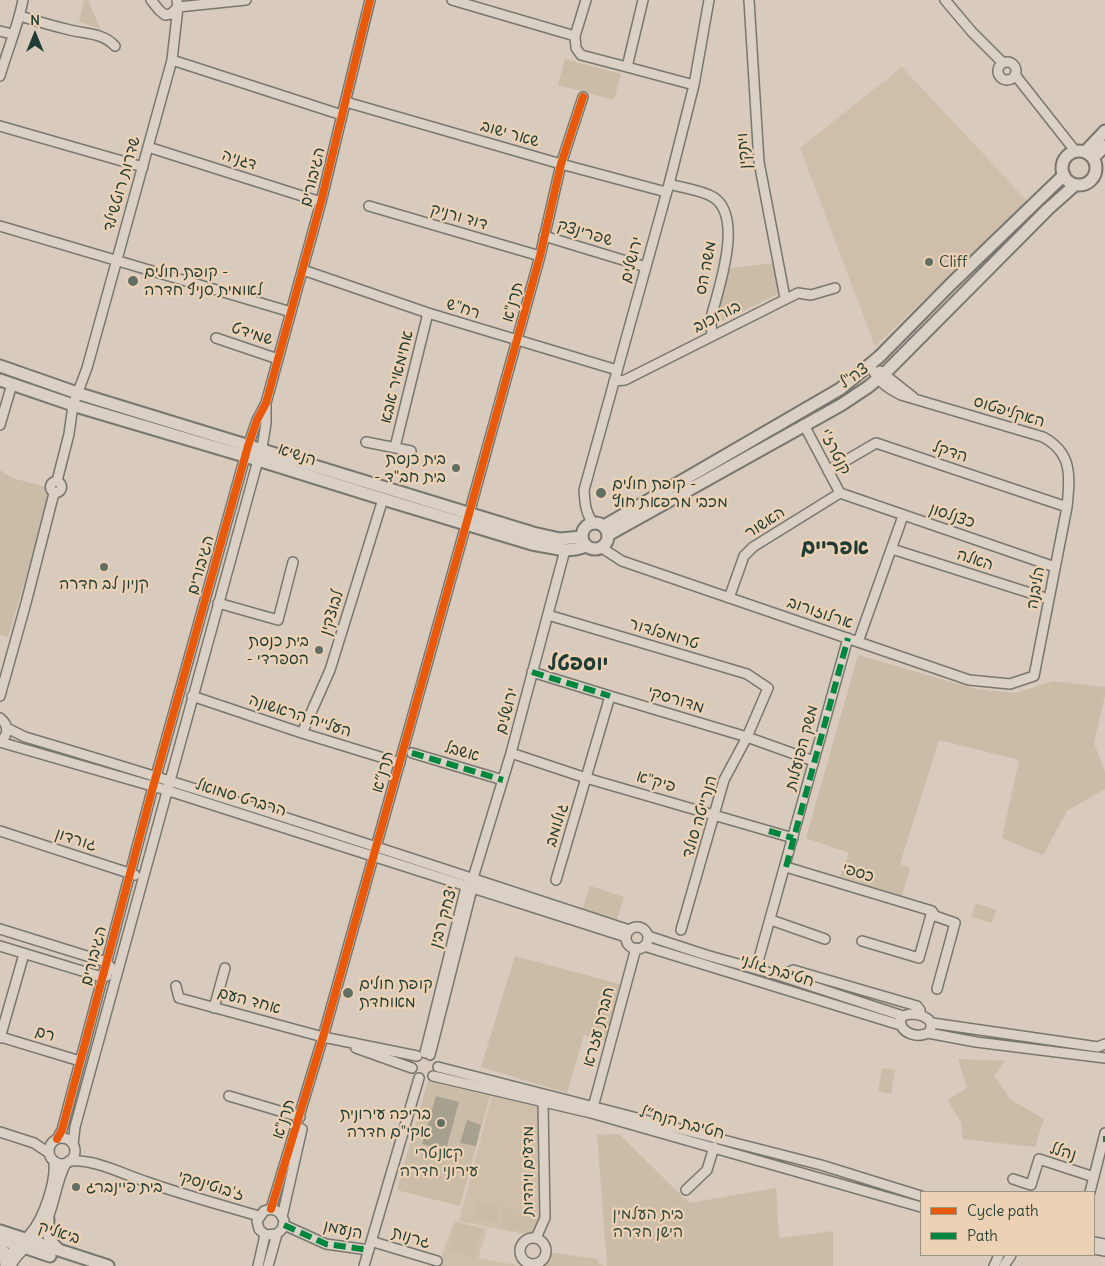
<!DOCTYPE html>
<html>
<head>
<meta charset="utf-8">
<style>
	body { margin:0 }
	#map { position:relative; width:1105px; height:1266px; overflow:hidden; background:#d8cabc; font-family:Delius,sans-serif }
	canvas { display:block }
	.legend { position:absolute; left:920px; top:1191px; width:175px; height:65px; box-sizing:border-box; background:#edd1b4; border:1px solid #9b9681; margin:0; padding:6px 9px; list-style:none; font-size:15px; color:#1f3d34 }
	.legend li { display:flex; align-items:center; gap:10px; height:25px }
	.legend b { width:25px; border:1px solid #9b9681 }
	.north { position:absolute; left:10px; top:10px; width:50px; height:50px; -webkit-text-stroke:4px #edd1b4; paint-order:stroke; rotate:0deg; font-size:14px; font-weight:700; line-height:20px; text-align:center; color:#1f3d34 }
	.north::after { content:''; display:block; margin:auto; width:18px; height:22px; background:#1f3d34; clip-path:polygon(50% 0,100% 100%,50% 72%,0 100%) }
</style>
</head>
<body>
<div id="map">
<canvas width="1105" height="1266"></canvas>
<ul class="legend">
<li><b style="height:6px;background:#e8590c"></b>Cycle path</li>
<li><b style="height:6px;background:#00873e"></b>Path</li>
</ul>
<div class="north">N</div>
</div>
<script>
const g = document.querySelector('canvas').getContext('2d');
g.lineJoin = 'round';
function fillPath(path, color) { g.fillStyle = color; g.fill(path, 'evenodd'); }
function trace(path, color, width, dash) { g.strokeStyle = color; g.lineWidth = width; g.lineCap = dash ? 'butt' : 'round'; g.setLineDash(dash || []); g.stroke(path); }
function write(font, color, halo, rows, align = 'center') {
  g.font = font + ' Delius,"Playpen Sans Hebrew",sans-serif'; g.lineWidth = 4.5; g.setLineDash([]); g.textBaseline = 'middle'; g.strokeStyle = halo; g.fillStyle = color; for (const [text, x, y, turn = 0] of rows) {
    g.save(); g.translate(x, y); g.rotate((+turn || 0) * Math.PI / 180); g.textAlign = isNaN(turn) ? turn : align; if (halo) g.strokeText(text, 0, 0); g.fillText(text, 0, 0); g.restore();
  }
}
fillPath(new Path2D(`
	M902,67L1028,202L875,346L800,148Z
	M492,1096L540,1108L543,1217L533,1236L459,1221Z
	M454,1221L487,1229L478,1258L521,1266H438Z`), '#cebeaa');
fillPath(new Path2D(`
	M84,0H88L100,28L79,22Z
	M565,59L621,74L614,100L558,85Z
	M774,263L778,294L722,321C714,303 724,284 731,268Z
	M0,470L12,478L53,489L8,637L0,635Z
	M858,655L976,689L1015,693L1053,681L1105,687V695L1094,743L1105,772V789L1067,811L1043,855L1002,838L1019,760L939,740L900,864L910,868L902,896L840,876L849,853L806,838Z
	M590,886L624,897L616,922L582,911Z
	M976,903L996,910L992,923L971,917Z
	M515,956L623,985L605,1041L584,1035L567,1093L481,1067Z
	M958,1059L1005,1061L994,1076L1011,1100L1044,1119L1035,1147L963,1139L961,1122L947,1100L967,1088Z
	M882,1068L895,1070L891,1094L878,1091Z
	M428,1081L490,1096L460,1206L397,1190Z
	M619,1134L689,1203L776,1188L779,1238L833,1231V1266H607L597,1135Z
	M477,1202L500,1205L496,1223L473,1219Z
	M504,1208L538,1213L535,1234L500,1228Z
	M457,1223L482,1230L474,1257L449,1250Z
	M548,1252L598,1259V1264L604,1266H546Z`), '#cbbca8');
fillPath(new Path2D(`
	M436,1096L459,1102L446,1150L422,1144Z
	M467,1120L481,1125L476,1146L460,1143Z`), '#a6a18e');
const minor = new Path2D(`
	M151,0L159,10L165,15L171,14L178,7
	M452,0L575,36
	M586,0L575,36L576,48L581,55L627,67
	M643,0L627,67L694,85
	M749,0L759,162L785,298
	M945,0L972,32L1003,63
	M178,7L246,0
	M20,16C36,21 53,26 70,30C86,34 103,33 115,46
	M0,31L12,34
	M172,60L342,115
	M998 71a9 9 0 1 1 18 0a9 9 0 1 1-18 0Z
	M0,76C7,51 18,26 23,0
	M1016,76L1076,152
	M346,102L561,164L666,192
	M0,126L143,167
	M148,147L321,202
	M669,184C683,188 701,190 713,197C744,216 719,287 712,314L711,323L712,336
	M369,206L540,256
	M0,226L291,312
	M544,236L646,267
	M303,270L428,313L617,370
	M216,338L278,359
	M880,371L913,397
	M614,381L625,380L798,293L811,295L835,288
	M0,425L12,384
	M804,425L840,493
	M366,442L411,451
	M395,447L428,313
	M828,471L876,443L1067,507
	M57,481L69,434L73,405L87,368L172,60L178,7L177,0
	M50.5 487a5.5 5.5 0 1 1 11 0a5.5 5.5 0 1 1-11 0Z
	M840,493L1055,567
	M594,524C585,513 585,503 584,490L669,184L694,85L709,0
	M602,548L622,561L969,680L1010,684L1034,676L1067,507C1070,477 1073,453 1043,437L901,395C885,387 878,381 870,365
	M892,549L1049,599
	M729,598L744,556L753,547L840,493
	M218,603L278,620L293,562
	M548,615L747,674L768,688L747,737L724,780L681,930
	M858,642L903,516
	M532,672L610,696
	M0,696L26,603L53,497L56,492
	M192,696L302,733L400,763
	M0,718C9,725 9,735 0,742L166,790L626,937
	M7,728L25,737C228,797 429,864 629,930
	M302,733L330,670L383,499
	M412,753L503,780
	M511,753L586,778L793,838
	M0,831L135,875
	M786,867L932,911L935,916L955,923L937,989
	M556,880L610,696L747,737L814,761
	M771,920L825,939
	M626 938a11 11 0 1 1 22 0a11 11 0 1 1-22 0Z
	M0,929L106,962L116,973
	M648,936L706,955L781,976L903,1016
	M862,941L919,958L932,911
	M0,946L102,977L107,976
	M644,946L900,1025
	M756,969L848,638
	M781,976L793,970L917,1006L920,1010V1014
	M176,986L179,998L323,1037L417,1056
	M214,1008L225,968
	M910,1014C922,1014 938,1020 928,1033C917,1038 901,1034 900,1020L903,1016Z
	M932,1023L1098,1047L1105,1044
	M928,1033L976,1042L1105,1058
	M1,1037L80,1061
	M0,1038L24,954
	M356,1048L412,1068
	M425,1053L466,887L469,882
	M430,1055L472,889L473,878L511,753L565,550
	M438,1067L821,1165L921,1196
	M433,1076L591,1113L921,1207
	M229,1096L300,1117
	M592,1111L636,948
	M0,1132L34,1143L49,1153
	M49 1151a13 13 0 1 1 26 0a13 13 0 1 1-26 0Z
	M57,1139L62,1130L153,787L248,446L257,420L266,403L321,202L370,0
	M73,1144L75,1127L263,442L266,423V403
	M69,1161C96,1159 122,1174 147,1182C184,1195 221,1205 259,1216
	M1013,1179L1031,1185L1039,1159L1094,1177
	M686,1190L707,1170L714,1147
	M1090,1192L1105,1133
	M271,1209L323,1037L469,514L540,256L561,164L583,97
	M282,1217L302,1129
	M284,1225L326,1244L369,1250
	M520 1251a13 13 0 1 1 26 0a13 13 0 1 1-26 0Z
	M536,1238L545,1218L543,1102
	M1094,1242L1105,1244
	M377,1243L437,1261
	M1094,1249L1105,1251
	M7,1263C9,1249 22,1244 30,1234C44,1218 56,1182 54,1161
	M11,1266C17,1250 35,1244 43,1229C55,1208 55,1183 66,1163
	M258,1266L265,1235
	M268,1266L277,1234L282,1229L284,1221C281,1211 273,1207 264,1211L257,1221L259,1229L265,1235L277,1234
	M364,1266L419,1078
	M994,1266L999,1255
	M1004,1266L1011,1255`);
const major = new Path2D(`
	M1062 168a17 17 0 1 1 34 0a17 17 0 1 1-34 0Z
	M1085,152L1105,131
	M1093,158L1105,146
	M0,366L83,395L533,533L560,539L582,537
	M0,380L79,407L258,460L383,499L532,544L565,550L576,549L587,546
	M582 536a13 13 0 1 1 26 0a13 13 0 1 1-26 0Z
	M604,526L840,389L879,357L951,284L1064,175
	M608,535L841,405L868,387L885,373L1048,209L1075,185
	M48,1219C47,1233 48,1241 59,1250
	M0,1231L108,1266
	M0,1239L50,1256
	M0,1246L5,1255L6,1266`);
trace(minor, '#78776f', 12);
trace(major, '#78776f', 15);
trace(minor, '#dad0c5', 9);
trace(major, '#dad0c5', 11);
trace(new Path2D(`
	M532,672L610,696
	M412,753L503,780
	M769,831L793,838
	M786,867L848,638
	M1103,1139H1105
	M284,1225L326,1244L369,1250`), '#00873e', 6, [12, 6]);
trace(new Path2D(`
	M57,1139L62,1130L153,787L248,446L257,420L266,403L321,202L370,0
	M271,1209L323,1037L469,514L540,256L561,164L583,97`), '#e8590c', 8);
for (const [x, y, r, color] of [
	[929,262,5,"#606e64"],
	[133,281,6,"#606e64"],
	[456,468,5,"#606e64"],
	[601,493,6,"#606e64"],
	[104,567,5,"#606e64"],
	[319,650,5,"#606e64"],
	[348,993,6,"#606e64"],
	[441,1123,5,"#606e64"],
	[76,1187,5,"#606e64"]
]) { const dot = new Path2D(); dot.arc(x, y, r, 0, 2 * Math.PI); g.fillStyle = color; g.fill(dot); trace(dot, '#edd1b4', 2); }
write('16px', '#1f3d34', '#edd1b4', [
	["שאר ישוב",510,134,16],
	["ויתקין",744,151,-95],
	["דגניה",239,160,18],
	["הגיבורים",313,177,-76],
	["שדרות רוטשילד",122,184,-74],
	["דוד ורניק",459,217,16],
	["שפרינצק",585,233,17],
	["ירושלים",632,260,-75],
	["משה הס",706,268,-79],
	["תרנ\"א",513,302,-75],
	["רח\"ש",463,309,18],
	["בורוכוב",717,317,-27],
	["שמידט",252,334,18],
	["צה\"ל",854,376,-36],
	["אחימאיר אבא",397,377,-76],
	["האקליפטוס",1009,412,17],
	["קנטרז'י",835,452,62],
	["הדקל",950,452,18],
	["הנשיא",297,455,18],
	["כצנלסון",952,516,19],
	["האשור",765,523,-33],
	["האלה",975,560,18],
	["הגיבורים",201,565,-74],
	["הליבנה",1036,588,-80],
	["לבוצקין",332,613,-73],
	["ארלוזורוב",820,613,19],
	["טרומפלדור",664,634,17],
	["מדורסקי",676,700,17],
	["ירושלים",507,711,-75],
	["העלייה הראשונה",300,716,18],
	["משק הפועלות",802,748,-75],
	["אשבל",462,752,16],
	["תרנ״א",383,772,-74],
	["פיק\"א",656,782,16],
	["הרברט סמואל",241,798,17],
	["הנרייטה סולד",700,817,-73],
	["גולומב",557,825,-73],
	["גורדון",76,840,18],
	["כספי",858,873,17],
	["יצחק רבין",444,917,-74],
	["הגיבורים",94,956,-75],
	["חטיבת גולני",777,971,17],
	["אחד העם",249,1001,15],
	["חברת עזרא",599,1027,-75],
	["רם",45,1034,17],
	["תרנ\"א",284,1119,-73],
	["חטיבת הנח״ל",682,1123,15],
	["נהלל",1063,1152,16],
	["מדעים ויהדות",528,1171,-90],
	["ז'בוטינסקי",211,1186,17],
	["הנעמן",343,1230,12],
	["ביאליק",59,1233,18],
	["גרנות",411,1238,17]
]);
write('16px', '#1f3d34', '#edd1b4', [
	["Cliff",939,262],
	["קופת חולים -",144,272],
	["לאומית סניף חדרה",144,290],
	["בית כנסת",446,459,"right"],
	["- בית חב\"ד",446,477,"right"],
	["קופת חולים -",612,484],
	["מכבי מרפאת חוץ",612,502],
	["קניון לב חדרה",104,584,"center"],
	["בית כנסת",309,641,"right"],
	["- הספרדי",309,659,"right"],
	["קופת חולים",359,984],
	["מאוחדת",359,1002],
	["בריכה עירונית",431,1114,"right"],
	["אקי\"ם חדרה",431,1132,"right"],
	["בית פיינברג",86,1187]
], 'left');
write('16px', '#2f493e', '#edd1b4', [
	["קאנטרי",439,1153],
	["עירוני חדרה",439,1171],
	["בית העלמין",648,1214],
	["הישן חדרה",648,1232]
]);
write('bold 21px', '#1f3d34', '#edd1b4', [
	["אפריים",835,548],
	["יוספטל",578,664]
]);
</script>
</body>
</html>
